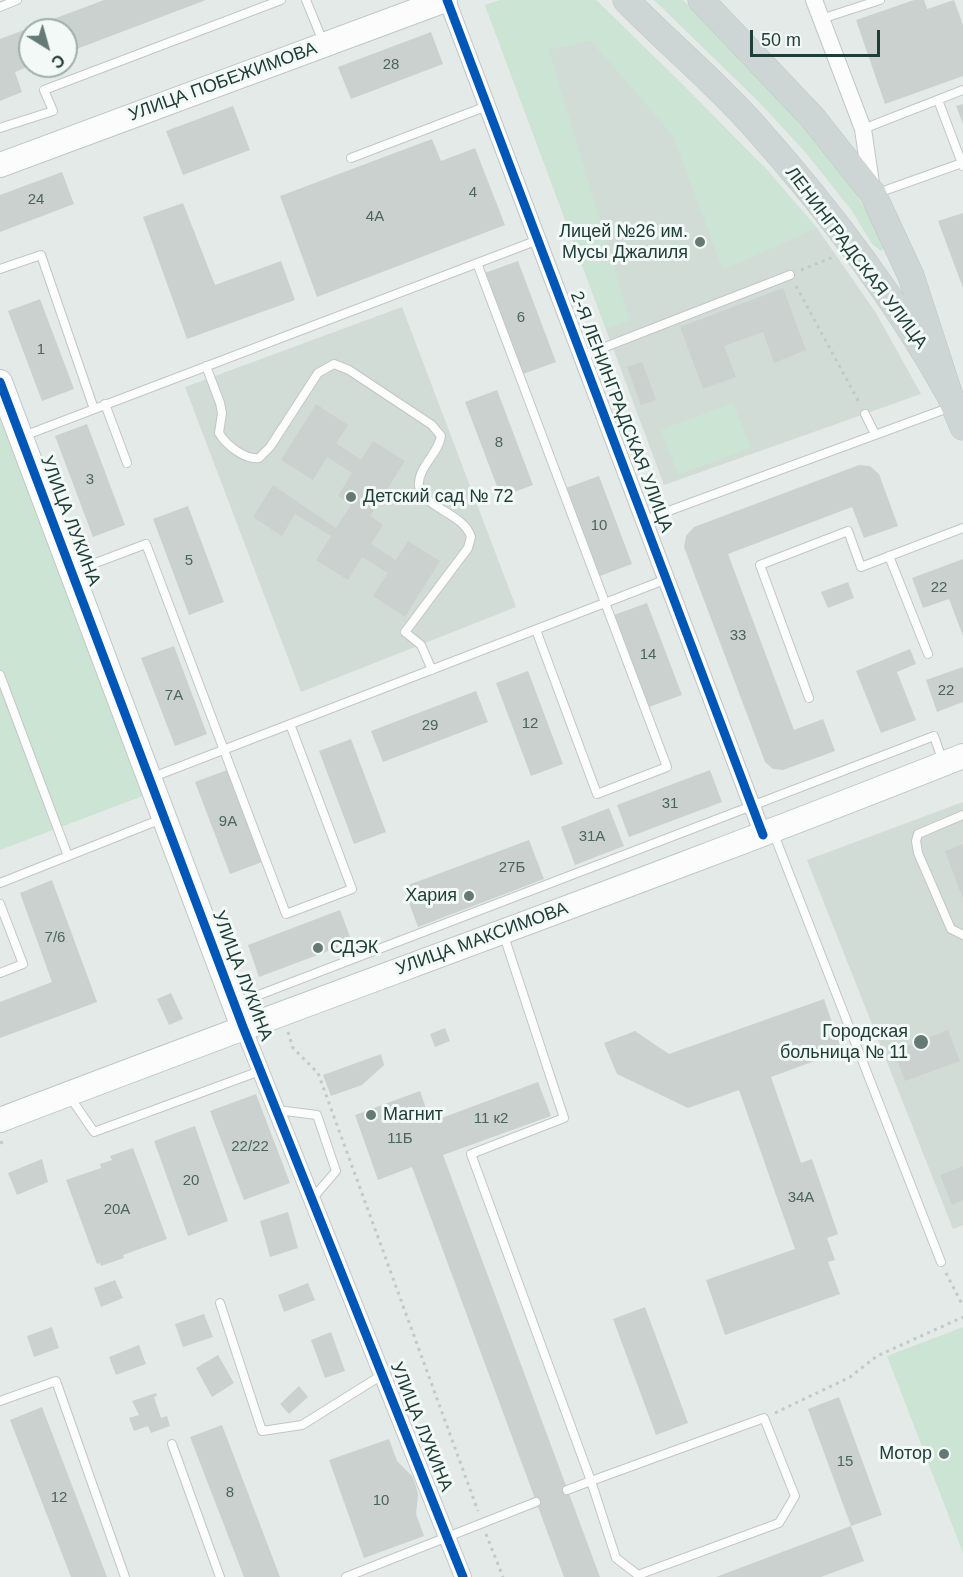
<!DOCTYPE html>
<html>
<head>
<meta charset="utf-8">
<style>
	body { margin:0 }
	#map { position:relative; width:963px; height:1577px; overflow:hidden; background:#e4eae7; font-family:Arial,sans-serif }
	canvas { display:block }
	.north { position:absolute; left:18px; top:18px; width:60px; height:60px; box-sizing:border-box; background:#f2f9f6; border:2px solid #9eaeaa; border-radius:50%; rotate:143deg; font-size:16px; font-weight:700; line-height:24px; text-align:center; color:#203e38 }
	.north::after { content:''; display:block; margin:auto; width:21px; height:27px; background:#657a75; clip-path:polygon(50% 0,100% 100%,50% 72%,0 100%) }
	.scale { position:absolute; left:750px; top:30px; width:130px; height:27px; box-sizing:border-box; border:3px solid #203e38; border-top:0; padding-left:8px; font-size:18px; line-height:21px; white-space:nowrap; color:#203e38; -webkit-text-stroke:4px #f2f9f6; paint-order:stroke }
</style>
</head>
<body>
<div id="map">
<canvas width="963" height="1577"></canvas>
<div class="north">С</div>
<div class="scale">50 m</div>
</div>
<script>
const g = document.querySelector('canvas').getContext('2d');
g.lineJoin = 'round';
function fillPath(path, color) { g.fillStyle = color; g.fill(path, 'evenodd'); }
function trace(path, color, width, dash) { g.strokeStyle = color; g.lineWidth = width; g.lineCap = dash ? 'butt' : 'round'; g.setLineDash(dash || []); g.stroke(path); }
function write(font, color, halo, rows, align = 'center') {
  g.font = font + ' Arial,sans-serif'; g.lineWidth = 6; g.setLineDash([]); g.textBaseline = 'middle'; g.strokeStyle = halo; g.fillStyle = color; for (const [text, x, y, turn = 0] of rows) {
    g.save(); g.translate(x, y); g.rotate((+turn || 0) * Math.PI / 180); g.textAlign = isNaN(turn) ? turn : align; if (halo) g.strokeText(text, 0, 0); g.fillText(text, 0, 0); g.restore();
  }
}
fillPath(new Path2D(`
	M501,0H596L681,83L767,170L817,228L876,313L921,394L664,485L485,5Z
	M402,307L516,607L301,692L185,387Z
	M963,802V1225L953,1229L807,860Z`), '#d1dcd7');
fillPath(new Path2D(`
	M501,0H596L681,83L767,170L817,228L723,270L673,136L591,41L549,50L630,321L606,329L485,5Z
	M654,0H683C746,65 818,129 864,207C872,220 881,233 884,248L881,251L872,244L852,211L806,153L758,101Z
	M733,403L751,448L678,475L661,430Z
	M0,404L148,794L0,850Z
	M963,1327V1553L887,1356Z`), '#cce4d4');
fillPath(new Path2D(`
	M104,0H206L66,53V30H30V66L15,72L22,92L0,101V39Z
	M914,0H924L927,9L954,0L963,25V76L885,104L856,20Z
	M431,32L443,64L351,99L338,67Z
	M963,104V124L956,106Z
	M233,106L250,150L183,175L166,131Z
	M432,139L441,161L475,148L505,225L317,297L280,196Z
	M62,172L74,204L0,232V195Z
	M183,203L215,285L281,261L295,300L187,339L143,217Z
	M963,213V288L938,221Z
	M518,261L556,362L523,374L485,273Z
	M783,288L806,350L774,363L763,332L724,346L736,377L703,389L680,327Z
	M40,299L74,389L42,401L8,311Z
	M642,362L656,400L641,405L627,367Z
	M497,390L533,485L501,497L465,402Z
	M316,404L348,425L336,443L361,460L373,441L405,461L370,516L383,525L371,544L396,560L408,541L440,561L405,617L373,596L388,573L362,557L348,580L316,560L331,536L295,514L282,536L253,517L273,485L336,528L351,505L338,496L352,473L327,457L313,480L281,460Z
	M87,424L125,525L93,537L55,436Z
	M859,465L870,466L879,474L898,526L864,538L852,507L728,554L794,730L823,719L835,751L783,770L773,769L765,762L684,547L686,536L694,527Z
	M599,476L632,564L600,576L566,488Z
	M188,506L224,602L189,615L153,519Z
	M963,559V636L949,599L923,608L912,578Z
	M848,582L854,598L828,608L821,592Z
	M647,603L682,695L649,707L614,615Z
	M174,646L207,734L175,746L141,658Z
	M910,649L916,664L897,672L916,720L881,733L856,671Z
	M963,667V702L937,712L926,680Z
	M528,671L563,764L531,776L496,683Z
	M476,691L488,722L383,762L371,731Z
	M351,739L386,832L354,844L319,751Z
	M227,770L262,862L230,874L195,782Z
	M710,770L722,802L629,837L617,805Z
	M609,808L624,846L575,865L561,827Z
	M529,840L544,879L418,927L403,887Z
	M963,844V899L945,851Z
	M52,880L97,1002L0,1038V1002L52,982L20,893Z
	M340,910L352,942L259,977L248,945Z
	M171,993L183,1019L169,1025L157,999Z
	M824,999L842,1051L771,1077L801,1163L812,1159L838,1234L827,1238L835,1260L828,1262L840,1294L725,1335L706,1280L795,1249L739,1090L688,1108L617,1074L604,1043L635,1031L669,1054Z
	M445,1028L450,1041L435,1047L430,1034Z
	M948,1030L960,1061L905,1081L894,1051Z
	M381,1054L384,1065L362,1085L331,1096L323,1075Z
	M538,1082L551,1116L443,1155L600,1577H564L412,1167L378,1180L355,1115L420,1091L431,1122Z
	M256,1094L290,1183L244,1200L210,1111Z
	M195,1126L228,1221L188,1236L154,1141Z
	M133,1148L167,1239L123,1255L124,1258L101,1266L100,1263L97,1264L66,1180L101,1168L100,1164L112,1160L110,1156Z
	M42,1159L48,1182L17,1195L8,1173Z
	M963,1166V1200L952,1205L940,1175Z
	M288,1212L298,1248L270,1257L260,1221Z
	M115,1280L123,1298L101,1307L94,1288Z
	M308,1283L315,1300L284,1312L278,1295Z
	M645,1307L688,1423L656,1435L613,1319Z
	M204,1314L213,1337L183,1347L175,1324Z
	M52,1327L59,1348L34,1357L27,1336Z
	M331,1332L345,1371L325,1378L311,1340Z
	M139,1345L146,1364L116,1375L109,1357Z
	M218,1355L234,1383L212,1397L196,1368Z
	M299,1386L308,1397L289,1414L280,1404Z
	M156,1393L157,1396L154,1397L161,1418L167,1416L170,1426L151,1433L148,1426L134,1431L129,1418L139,1415L132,1401Z
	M839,1397L882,1515L851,1526L864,1561L821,1577H716L851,1526L808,1409Z
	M42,1407L107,1577H71L10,1420Z
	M222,1425L280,1577H244L190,1437Z
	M389,1439L397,1461L412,1476L416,1486L418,1495L416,1514L424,1536L364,1558L329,1460Z`), '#cbd1cf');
const lane = new Path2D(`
	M306,0L324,44
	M0,7L17,0
	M821,19L880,0
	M938,100L963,166
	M0,128L53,111L44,90L281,0
	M863,129L963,90
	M351,158L487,106
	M875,194L962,163
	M477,263L667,767L597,794L536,630
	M0,269L41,255L94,409
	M582,356L790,275
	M206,366L220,403L222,413L219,433C226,445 245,460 259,458L270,447L318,373L334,364L349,370L432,425L441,436C439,453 417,468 419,486C423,508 464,513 471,537L468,548L405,632L421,645L432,670
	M105,404L127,463
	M865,414L875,434
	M21,437L538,240
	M644,520L951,407
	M889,556L928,654
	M74,571L146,544L286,914L352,889L290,724
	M0,675L68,856
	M809,698L760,565L848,531L861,567L963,528
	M153,777L667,579
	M963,815L918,834L916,841L918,853L951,929L963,935
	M773,832L941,1262
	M0,883L164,818
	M0,904L23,964L0,973
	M503,933L564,1118L471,1154L591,1481L567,1490
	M238,1003L934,736L943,762
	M70,1097L94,1132L260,1071
	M277,1110L317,1115L336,1171L312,1199
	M220,1303L262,1431L302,1425L382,1375
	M0,1401L56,1381L125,1577
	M764,1418L795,1496L779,1523L638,1575L616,1558L591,1481Z
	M172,1444L220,1577
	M346,1577L536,1502`);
const street = new Path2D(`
	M447,0L763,835
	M814,0L863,129L872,190
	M243,1027L463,1577`);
const secondary = new Path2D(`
	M0,165L445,0
	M0,382L243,1027
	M0,1120C320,997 644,883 963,756`);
const primary = new Path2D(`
	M626,0C668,43 715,82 755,127C829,210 897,300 950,396
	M701,0L813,118L873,194L911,276L950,396L963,427`);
trace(lane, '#c1c7c4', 10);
trace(street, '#c1c7c4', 18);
trace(secondary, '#bfc8c5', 26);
trace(primary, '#bcc6c3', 27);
trace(new Path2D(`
	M801,270L833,257
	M796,286L860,404
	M288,1032L293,1048L318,1073L478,1511
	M0,1143L7,1140
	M946,1273L963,1306
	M775,1413L850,1377L877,1356L963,1317
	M486,1534L503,1577`), '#c0cac8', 3, [3, 4.5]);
trace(lane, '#fbfcfb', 8);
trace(street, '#fbfcfb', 16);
trace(secondary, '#fbfcfb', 24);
trace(primary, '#cdd6d4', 26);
trace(new Path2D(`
	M447,0L763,835
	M0,382L243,1027L463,1577`), '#0057b8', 9);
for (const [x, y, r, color] of [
	[700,242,6,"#657a75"],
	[351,497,6,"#657a75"],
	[469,896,6,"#657a75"],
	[318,948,6,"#657a75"],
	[921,1042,8,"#657a75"],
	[371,1115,6,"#657a75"],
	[944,1454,6,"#657a75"]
]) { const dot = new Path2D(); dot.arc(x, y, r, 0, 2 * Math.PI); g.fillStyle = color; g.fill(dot); trace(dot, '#f2f9f6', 2); }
write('15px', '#4c645e', null, [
	["28",391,65],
	["4",473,193],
	["24",36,200],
	["4А",375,217],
	["6",521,318],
	["1",41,350],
	["8",499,443],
	["3",90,480],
	["10",599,526],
	["5",189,561],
	["22",939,588],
	["33",738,636],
	["14",648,655],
	["22",946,691],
	["7А",174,696],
	["12",530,724],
	["29",430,726],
	["31",670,804],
	["9А",228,822],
	["31А",592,837],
	["27Б",512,868],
	["7/6",55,938],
	["11 к2",491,1119],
	["11Б",400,1139],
	["22/22",250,1147],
	["20",191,1181],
	["34А",801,1198],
	["20А",117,1210],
	["15",845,1462],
	["8",230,1493],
	["12",59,1498],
	["10",381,1501]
]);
write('18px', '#203e38', '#f2f9f6', [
	["УЛИЦА ПОБЕЖИМОВА",223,82,-20],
	["ЛЕНИНГРАДСКАЯ УЛИЦА",856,258,53],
	["2-Я ЛЕНИНГРАДСКАЯ УЛИЦА",621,412,69],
	["УЛИЦА ЛУКИНА",70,521,69],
	["УЛИЦА МАКСИМОВА",482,939,-20],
	["УЛИЦА ЛУКИНА",242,976,69],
	["УЛИЦА ЛУКИНА",421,1427,68]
]);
write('18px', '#203e38', '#f2f9f6', [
	["Лицей №26 им.",688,232],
	["Мусы Джалиля",688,253],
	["Детский сад № 72",363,497,"left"],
	["Хария",457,896],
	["СДЭК",330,948,"left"],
	["Городская",908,1032],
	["больница № 11",908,1053],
	["Магнит",383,1115,"left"],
	["Мотор",932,1454]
], 'right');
</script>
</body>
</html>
